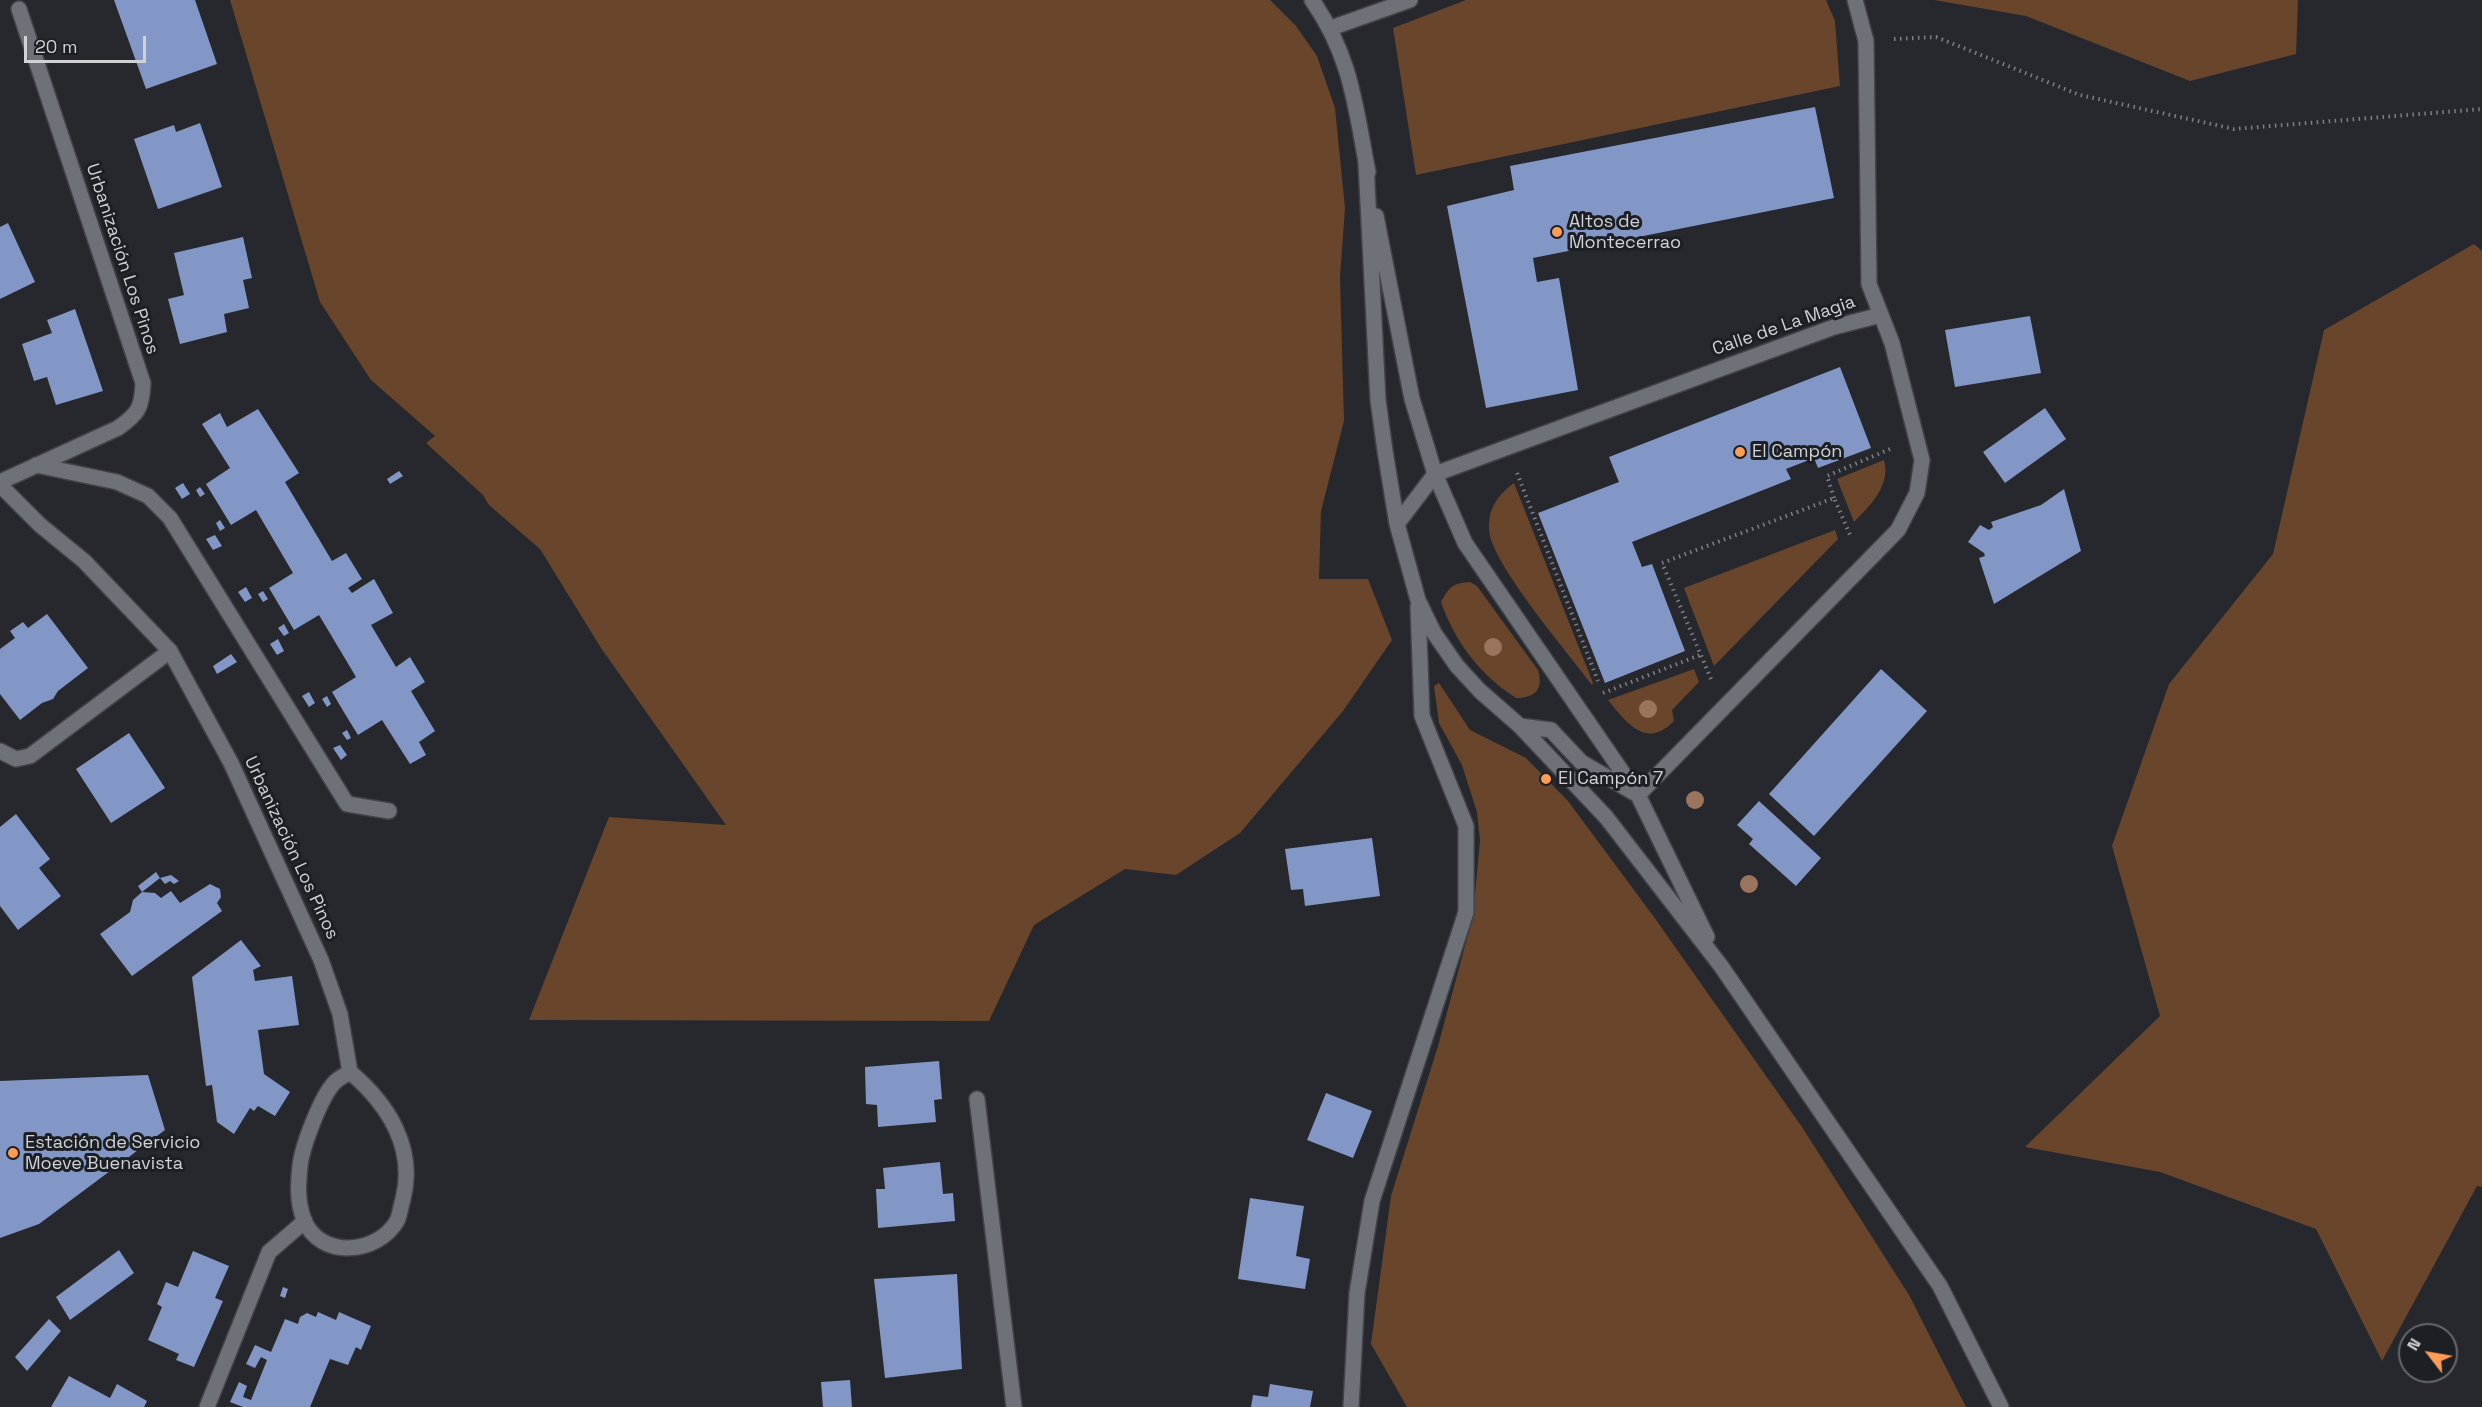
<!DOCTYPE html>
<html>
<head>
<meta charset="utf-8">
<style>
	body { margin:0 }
	#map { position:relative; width:2482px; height:1407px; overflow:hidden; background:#26282d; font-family:"Space Grotesk",sans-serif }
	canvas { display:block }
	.north { position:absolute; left:2398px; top:1323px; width:60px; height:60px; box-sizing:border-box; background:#1c1f24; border:2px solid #64676b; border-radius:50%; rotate:301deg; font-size:16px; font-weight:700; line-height:24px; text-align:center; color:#d1d2d6 }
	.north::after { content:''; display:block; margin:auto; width:21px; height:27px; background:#fd9c55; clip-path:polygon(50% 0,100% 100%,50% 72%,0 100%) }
	.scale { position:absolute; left:24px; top:36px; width:122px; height:27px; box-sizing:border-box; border:3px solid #d1d2d6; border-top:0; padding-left:8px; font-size:18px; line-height:21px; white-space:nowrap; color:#d1d2d6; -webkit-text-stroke:4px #1c1f24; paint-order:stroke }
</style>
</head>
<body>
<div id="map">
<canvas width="2482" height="1407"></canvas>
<div class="north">N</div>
<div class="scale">20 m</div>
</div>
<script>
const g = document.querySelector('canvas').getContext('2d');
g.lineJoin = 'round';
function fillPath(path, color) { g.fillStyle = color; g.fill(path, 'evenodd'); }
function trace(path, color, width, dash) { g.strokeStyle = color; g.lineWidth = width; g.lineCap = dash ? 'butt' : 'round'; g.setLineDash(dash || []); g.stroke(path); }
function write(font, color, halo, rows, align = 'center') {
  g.font = font + ' "Space Grotesk",sans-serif'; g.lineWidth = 6; g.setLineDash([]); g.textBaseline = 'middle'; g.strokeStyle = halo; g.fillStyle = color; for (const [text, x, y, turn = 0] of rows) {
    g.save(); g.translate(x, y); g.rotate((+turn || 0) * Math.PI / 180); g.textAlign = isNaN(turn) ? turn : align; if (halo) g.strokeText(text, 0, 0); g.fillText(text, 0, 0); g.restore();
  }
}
fillPath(new Path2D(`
	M230,0H1270L1296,26L1317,56L1335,108L1345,208L1340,277L1344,421L1321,511L1319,579H1368L1392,640L1343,711L1240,833L1176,875L1125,869L1034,925L989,1021L529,1020L609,817L726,825L601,648L540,549L489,505L483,495L426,443L435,436L371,380L320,302Z
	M1466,0H1826L1835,21L1840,86L1416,175L1393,28Z
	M1934,0H2298L2296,54L2190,81L2026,16Z
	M2474,244L2482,251V1187L2477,1186L2382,1361L2316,1229L2160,1172L2025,1147L2160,1016L2112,846L2169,684L2273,554L2324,330Z
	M1884,460C1891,485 1871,505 1854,522L1837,479Z
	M1514,483L1593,683L1592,685C1570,655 1489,561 1489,529C1488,508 1498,495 1514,483Z
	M1835,530L1838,539L1714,666L1684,588Z
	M1470,582L1477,586L1538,670C1544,689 1535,698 1516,698C1480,675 1455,642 1441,602C1449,587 1453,583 1470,582Z
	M1694,669L1699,682L1672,710L1674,721C1646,750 1626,722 1608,700Z
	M1439,683L1470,730L1526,758L1568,801L1654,917L1802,1127L1909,1295L1966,1407H1407L1371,1344L1391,1196L1438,1046L1473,916L1480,840L1477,812L1462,765L1439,723L1434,686Z`), '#69452c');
fillPath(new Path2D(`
	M114,0H195L217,64L146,89Z
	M1815,107L1834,198L1533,258L1537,282L1559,278L1578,390L1486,408L1447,206L1514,190L1510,166Z
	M200,123L222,187L158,209L134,139L174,125L176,132Z
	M8,223L35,282L0,299V227Z
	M243,237L252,278L243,280L249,308L224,314L227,332L180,344L168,299L184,295L174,253Z
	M75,309L103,391L56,405L47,377L34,381L22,344L52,333L47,320Z
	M2030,316L2041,373L1955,387L1945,330Z
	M1840,367L1871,448L1818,468L1814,458L1786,469L1791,479L1632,542L1642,567L1652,564L1685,651L1605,683L1538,513L1619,482L1609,457Z
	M2045,408L2066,439L2005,483L1983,452Z
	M258,409L299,473L285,482L332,561L346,553L362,579L348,588L352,593L374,579L393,613L371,625L396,667L410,657L425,682L411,691L435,731L419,742L426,755L410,764L382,720L358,735L345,714L332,692L356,677L319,615L294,630L269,588L293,573L256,510L231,525L206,484L230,468L202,424L220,413L227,427Z
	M399,471L403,476L390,484L387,479Z
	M183,483L190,494L182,499L175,488Z
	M200,487L205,494L200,497L196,490Z
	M2064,489L2081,551L1994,604L1979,558L1985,556L1984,553L1968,542L1980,525L1989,530L1993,527L1991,522L2041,505Z
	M220,520L225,528L220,531L216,523Z
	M215,535L222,546L213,550L206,539Z
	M246,587L252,598L245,602L238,592Z
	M263,591L268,599L263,602L258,594Z
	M47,614L88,668L58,691L53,699L42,703L20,720L0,694V649L15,638L10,631L23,622L28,628Z
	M284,624L289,633L284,636L278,628Z
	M278,639L284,651L277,655L270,644Z
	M231,654L237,662L217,674L213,666Z
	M1881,669L1927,711L1814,836L1769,794Z
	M309,692L315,703L309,707L302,696Z
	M327,696L331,704L327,707L322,699Z
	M347,730L351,738L347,740L342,733Z
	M129,733L165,788L111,823L76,769Z
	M340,745L347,755L341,760L333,748Z
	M1759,801L1821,858L1796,886L1749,844L1753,839L1737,825Z
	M16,814L50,859L39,868L61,896L18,930L0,906V827Z
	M1372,838L1380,896L1305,906L1303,889L1291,890L1285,849Z
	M156,872L160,878L171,875L179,881L174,884L170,881L165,884L160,878L142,892L138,886Z
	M210,884L220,889L221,897L217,903L222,911L132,976L100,934L130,912L133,900L142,892L155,893L161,898L171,891L180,903Z
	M241,940L261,966L253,970L255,981L292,976L299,1025L258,1030L264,1074L290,1092L275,1116L258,1106L254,1111L250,1108L234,1134L217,1122L212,1085L206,1086L192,977Z
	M939,1061L942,1099L934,1100L936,1122L878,1127L877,1105L866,1104L865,1067Z
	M148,1075L165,1130L39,1224L0,1238V1081Z
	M1326,1093L1372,1111L1353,1158L1307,1140Z
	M940,1162L943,1194L953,1193L955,1221L878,1228L876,1189H885L883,1168Z
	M1250,1198L1304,1206L1296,1256L1310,1259L1305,1289L1238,1279Z
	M119,1250L134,1273L70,1320L56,1297Z
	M193,1251L229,1266L215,1298L223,1301L194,1367L176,1360L179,1354L148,1340L162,1307L157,1304L166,1282L178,1287Z
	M957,1274L962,1369L885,1378L874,1279Z
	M283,1287L288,1289L285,1298L280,1296Z
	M318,1312L336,1320L339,1312L371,1326L361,1350L356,1347L348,1365L330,1359L310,1407H243L230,1402L239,1382L247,1386L243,1397L251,1400L267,1360L261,1357L255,1368L246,1364L255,1345L271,1352L285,1319L298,1324L300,1317L307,1313L316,1317Z
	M49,1319L61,1331L27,1371L15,1357Z
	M69,1376L110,1398L117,1384L147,1401L144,1407H51Z
	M850,1380L852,1407H823L821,1382Z
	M1270,1384L1313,1391L1310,1407H1251L1253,1395L1268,1397Z`), '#8297c5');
const minor = new Path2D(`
	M1312,0C1352,58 1355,106 1368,172
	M1331,28L1410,0
	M1366,163L1378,400L1385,451L1397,524L1418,600L1434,633L1457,666L1480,691L1520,726L1606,817L1721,966L1940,1286L2001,1407
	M1376,216L1412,399L1435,474L1465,543L1638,795L1707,937
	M36,465L117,482L148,496L170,518L347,804L389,811
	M0,482L118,428C138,414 142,408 143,383L19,9
	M0,485L40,525L84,561L170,651L231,763L321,960L340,1014L350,1072C388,1104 416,1148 403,1199C401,1205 400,1215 397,1221C377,1255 320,1259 304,1220C297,1201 298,1185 300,1166C302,1147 321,1096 335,1082C339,1078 345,1075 350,1072
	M1397,524L1435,474L1834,327L1881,315
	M1520,726L1551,730L1581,762L1638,795L1898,530L1917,493L1922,460L1892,343L1869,284L1866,41L1855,0
	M0,751L16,759L30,756L170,651
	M977,1099L1014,1407
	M207,1407L269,1252L305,1221
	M1351,1407L1357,1293L1372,1201L1466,912V826L1422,716L1418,606`);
trace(minor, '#414348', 18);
trace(new Path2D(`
	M1894,39L1936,37L2080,95L2234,129L2482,109
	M1517,473L1598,681
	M1834,498L1827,476L1890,449
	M1711,679L1662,563L1834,498L1851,537
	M1603,693L1700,655`), '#7f8085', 4, [1.5, 4.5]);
trace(minor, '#6e7177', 15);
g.fillStyle = '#9a745c';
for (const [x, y] of [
	[1493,647],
	[1648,709],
	[1695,800],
	[1749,884]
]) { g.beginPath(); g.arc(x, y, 9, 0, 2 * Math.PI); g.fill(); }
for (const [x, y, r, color] of [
	[1557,232,6,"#fd9c55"],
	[1740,452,6,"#fd9c55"],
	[1546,779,6,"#fd9c55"],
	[13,1153,6,"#fd9c55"]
]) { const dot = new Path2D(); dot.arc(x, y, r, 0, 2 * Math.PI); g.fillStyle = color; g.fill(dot); trace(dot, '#1c1f24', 2); }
write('18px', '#d1d2d6', '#1c1f24', [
	["Altos de",1569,222],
	["Montecerrao",1569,243],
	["El Campón",1752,452],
	["El Campón 7",1558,779],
	["Estación de Servicio",25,1143],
	["Moeve Buenavista",25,1164]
], 'left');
write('18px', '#d1d2d6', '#1c1f24', [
	["Urbanización Los Pinos",122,259,72],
	["Calle de La Magia",1784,326,-19],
	["Urbanización Los Pinos",291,848,65]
]);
</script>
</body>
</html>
